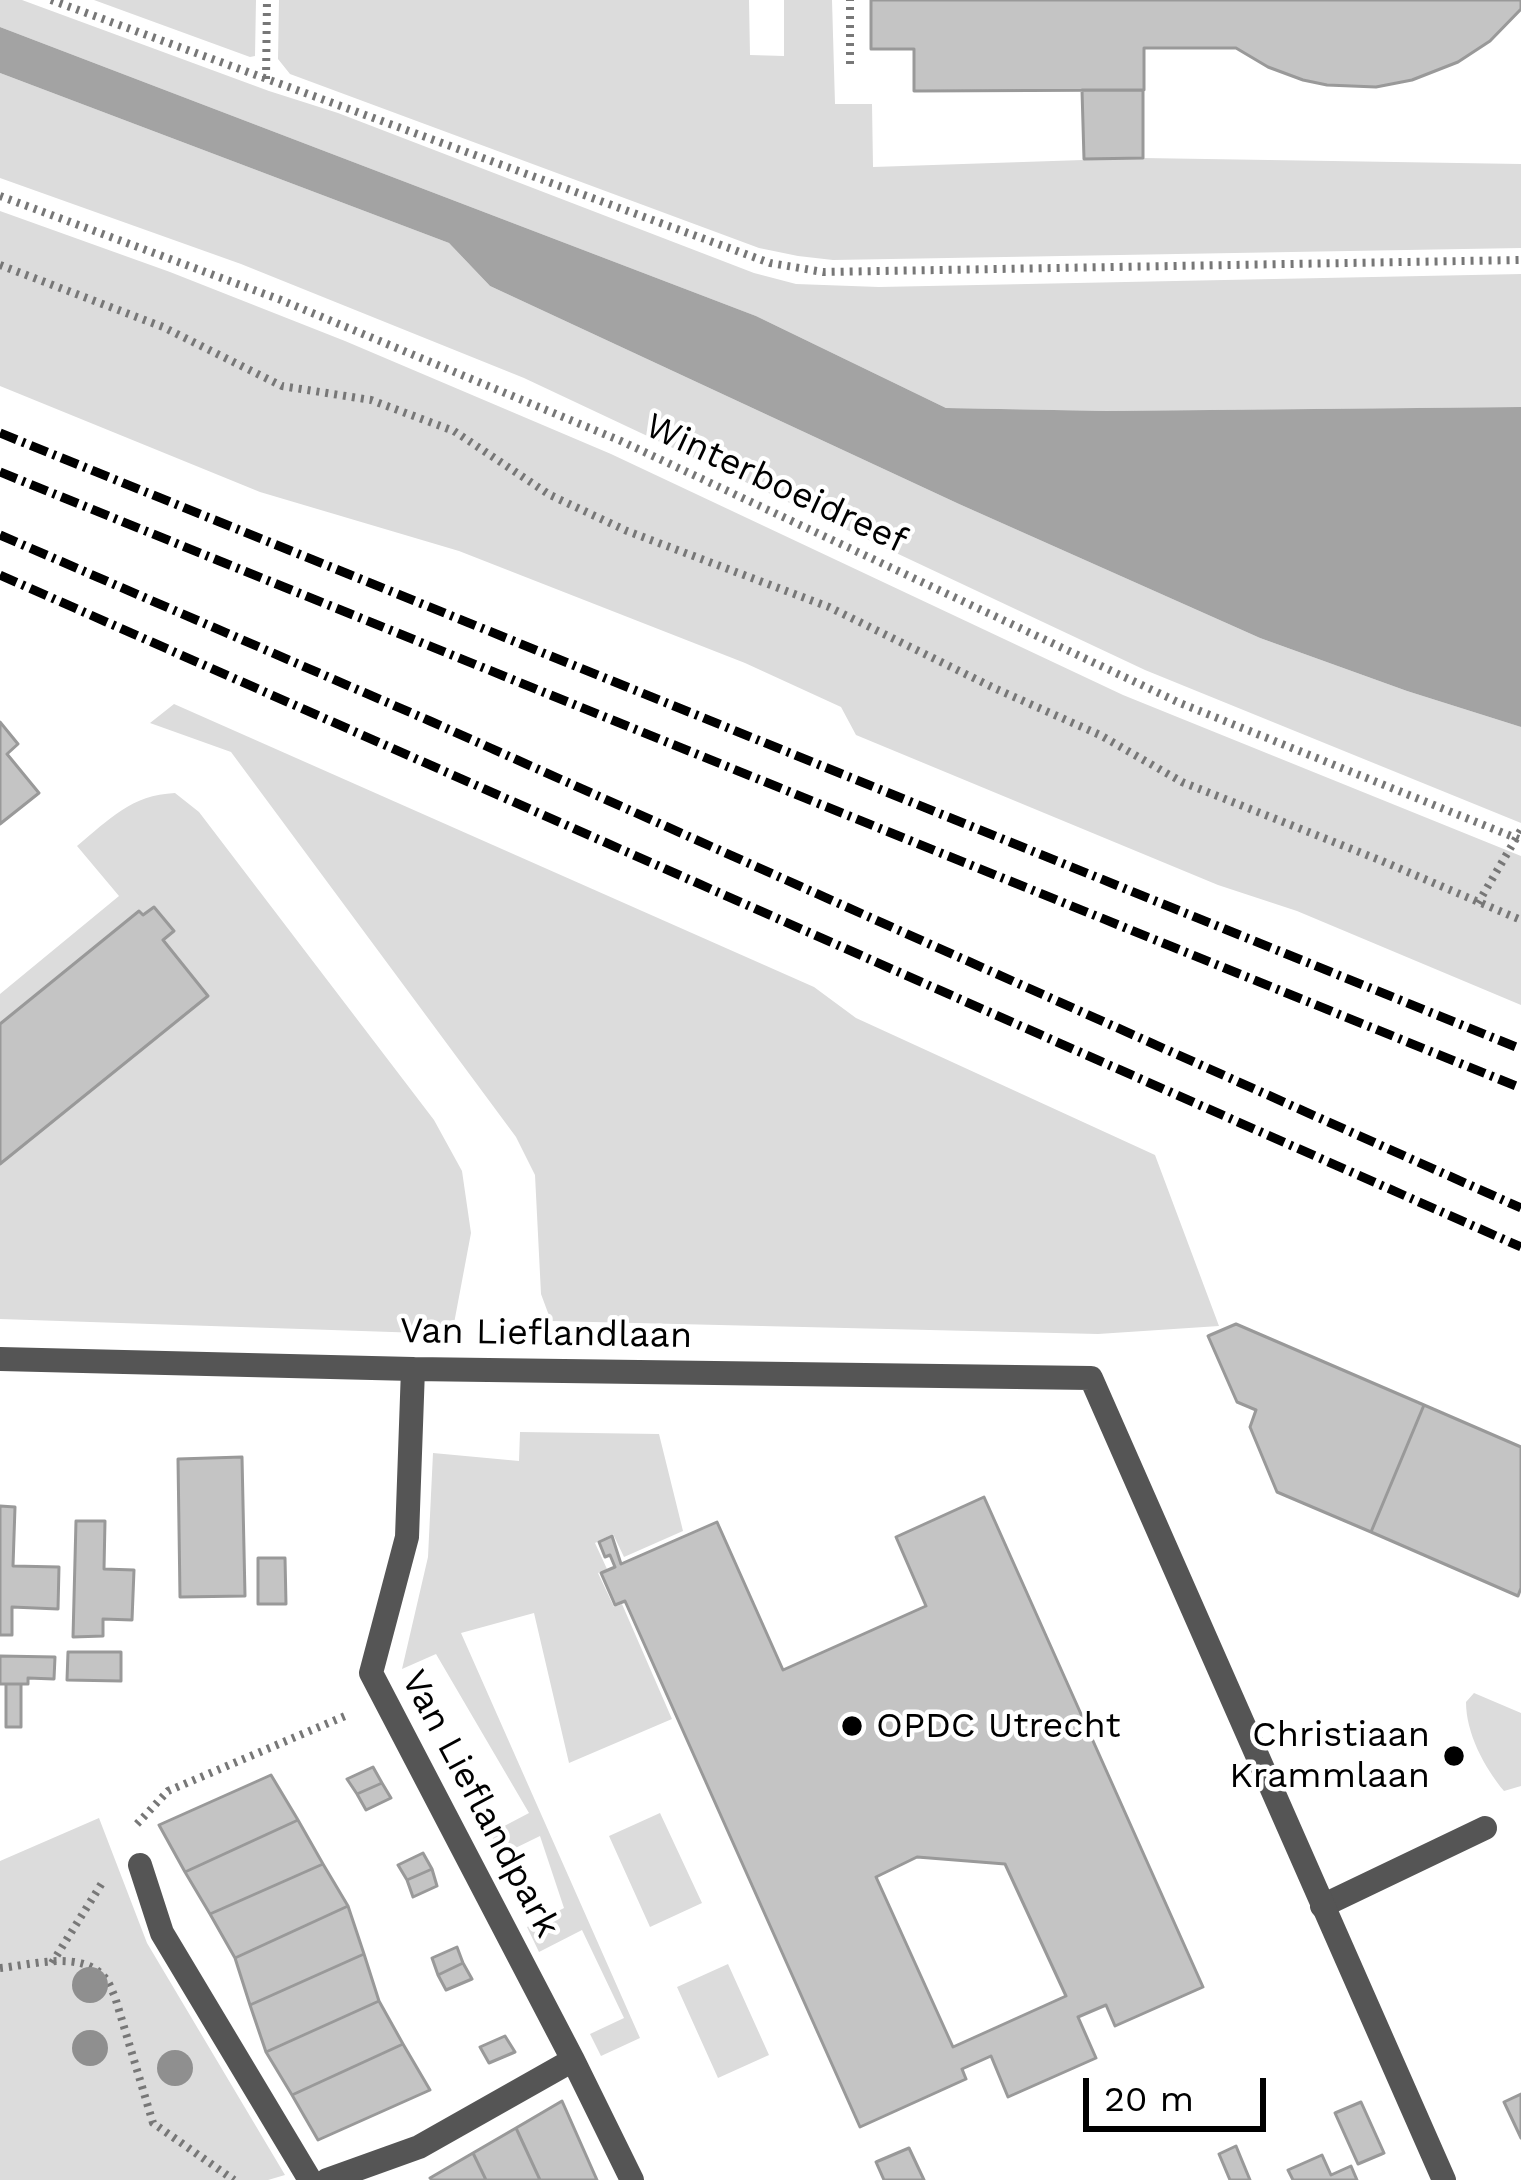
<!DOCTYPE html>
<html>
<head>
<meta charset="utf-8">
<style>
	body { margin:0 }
	#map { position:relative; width:1521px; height:2180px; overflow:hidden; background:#fff; font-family:"Work Sans",sans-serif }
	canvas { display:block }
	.scale { position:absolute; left:1083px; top:2078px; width:183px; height:54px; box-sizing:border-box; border:6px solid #000; border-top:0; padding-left:15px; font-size:36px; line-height:42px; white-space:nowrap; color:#000; -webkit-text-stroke:9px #fff; paint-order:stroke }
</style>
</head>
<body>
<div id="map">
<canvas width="1521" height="2180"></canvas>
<div class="scale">20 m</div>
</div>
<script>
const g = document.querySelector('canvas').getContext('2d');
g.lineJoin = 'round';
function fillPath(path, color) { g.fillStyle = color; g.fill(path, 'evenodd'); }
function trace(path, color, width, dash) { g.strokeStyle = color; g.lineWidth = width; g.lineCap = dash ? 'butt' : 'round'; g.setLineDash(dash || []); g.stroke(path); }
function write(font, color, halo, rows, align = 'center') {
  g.font = font + ' "Work Sans",sans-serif'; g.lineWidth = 9; g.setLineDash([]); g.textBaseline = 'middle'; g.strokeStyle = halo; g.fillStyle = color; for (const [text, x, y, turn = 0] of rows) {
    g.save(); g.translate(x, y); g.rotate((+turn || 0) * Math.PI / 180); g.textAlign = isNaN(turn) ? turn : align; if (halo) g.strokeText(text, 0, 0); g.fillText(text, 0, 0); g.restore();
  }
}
fillPath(new Path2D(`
	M0,0H22L269,91L338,113L754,273L796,284L879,287L1521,274V407L1107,411L946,408L756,316L0,27Z
	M94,0H256L255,56L250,57Z
	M279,0H749L750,55L784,56V0H832L835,104H872L873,167L1143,158L1521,164V248L833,260L798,256L759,248L290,74L278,59Z
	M0,73L449,243L490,286L959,504L1260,638L1407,691L1521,727V823L1145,670L524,378L241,264L0,178Z
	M0,211L170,272L345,341L611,454L1123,695L1521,856V1005L1297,911L1218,885L856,735L841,707L745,663L459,551L260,492L0,386Z
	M174,704L814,987L856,1018L1155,1155L1219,1326L1098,1334L551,1321L541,1294L535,1175L516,1137L231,752L150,723Z
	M175,793L199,812L434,1120L462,1171L471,1233L452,1334L0,1319V994L119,896L77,846C110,819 131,795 175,793Z
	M520,1432L659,1434L683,1531L624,1557L613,1534L595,1543L607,1569L598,1573L614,1607L622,1604L672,1719L569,1763L534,1613L461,1633L640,2038L601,2056L590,2034L624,2018L582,1930L539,1952L527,1927L564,1908L540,1836L499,1856L491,1833L529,1813L436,1654L402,1669L428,1557L433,1453L519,1461Z
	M1474,1693L1521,1713V1786L1504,1791C1484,1767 1466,1733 1466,1702Z
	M660,1813L702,1903L650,1927L609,1836Z
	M99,1818L147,1943L285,2175L268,2180H0V1861Z
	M728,1964L769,2055L718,2078L677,1987Z`), '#dcdcdc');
fillPath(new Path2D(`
	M0,27L756,316L946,408L1107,411L1521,407V727L1407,691L1260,638L959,504L490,286L449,243L0,73Z`), '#a3a3a3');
const building = new Path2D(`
	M871,0H1521V9L1490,41L1458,62L1412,80L1376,87L1327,85L1303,80L1268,67L1236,48H1144V90L914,91V49H871Z
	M1082,90H1143V158L1084,159Z
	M0,722L18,744L7,754L39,793L0,824Z
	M154,907L174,931L163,940L208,996L0,1164V1024L139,911L143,915Z
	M1236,1324L1424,1405L1371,1532L1277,1492L1250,1427L1256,1410L1237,1402L1208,1336Z
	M1424,1405L1521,1447V1588L1518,1596L1371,1532Z
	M242,1457L245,1596L180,1597L178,1459Z
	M984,1497L1203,1987L1115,2026L1106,2005L1078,2017L1096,2058L1008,2097L991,2056L962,2069L966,2079L860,2127L625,1601L615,1605L612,1598L601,1573L615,1567L610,1555L605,1557L599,1542L612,1536L621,1564L717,1522L783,1670L926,1606L896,1537ZM917,1857L1005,1864L1066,1996L953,2047L876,1877Z
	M0,1506L15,1507L13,1566L59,1567L58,1609L12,1607V1635H0Z
	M76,1521H105L104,1569L134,1570L132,1620L103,1619V1636L73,1637Z
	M258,1558H285L286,1604H258Z
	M68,1652H121V1681L67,1680Z
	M0,1656L55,1657L54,1679L28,1678V1684H0Z
	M6,1684H21V1727H6Z
	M373,1767L382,1783L357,1794L347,1779Z
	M271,1775L298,1820L185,1872L159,1825Z
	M382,1783L391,1798L366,1810L357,1794Z
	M298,1820L323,1864L210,1914L185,1872Z
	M423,1853L432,1869L407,1880L398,1865Z
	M323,1864L348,1906L235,1958L210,1914Z
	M432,1869L437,1886L413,1897L407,1880Z
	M348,1906L364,1954L250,2005L235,1958Z
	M457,1947L463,1963L438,1975L432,1958Z
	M364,1954L379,2001L266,2052L250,2005Z
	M463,1963L472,1979L446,1990L438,1975Z
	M379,2001L403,2044L292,2095L266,2052Z
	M505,2036L515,2052L489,2063L480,2047Z
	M403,2044L430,2090L318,2140L292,2095Z
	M1521,2094V2138L1504,2102Z
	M562,2101L597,2180H540L516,2128Z
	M1361,2102L1384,2153L1358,2164L1335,2113Z
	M516,2128L540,2180H486L473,2153Z
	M1236,2146L1250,2180H1230L1219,2154Z
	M909,2148L924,2180H884L876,2162Z
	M473,2153L486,2180H432L430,2178Z
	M1322,2155L1331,2175L1351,2166L1357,2180H1293L1288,2170Z`);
fillPath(building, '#c4c4c4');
trace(building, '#999', 3);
trace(new Path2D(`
	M51,0L770,263L823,272L1521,260
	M850,64V0
	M266,79L267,0
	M0,196L281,300L621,441L1180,703L1521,840
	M0,265L163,327L282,386L371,400L454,431L550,495L627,531L829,607L994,688L1100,735L1182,782L1382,861L1521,920
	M1478,903L1521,830
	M137,1824L168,1791L345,1716
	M52,1963L102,1883
	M0,1968C32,1965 83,1949 106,1979C110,1984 112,1991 115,1997L153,2123L234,2180`), '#777', 8, [3, 6]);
trace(new Path2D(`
	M1322,1906L1485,1828`), '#555', 24);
trace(new Path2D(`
	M0,1359L413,1369L1091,1378L1444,2180
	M413,1369L407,1537L371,1673L573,2060L632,2180
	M140,1865L162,1933L310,2180
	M327,2180L419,2147L573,2060`), '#555', 24);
trace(new Path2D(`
	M0,433L1521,1049
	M0,472L1521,1088
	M0,535L430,721L1521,1208
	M0,575L1521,1247`), '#000', 9, [18, 6, 3, 6]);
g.fillStyle = '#8f8f8f';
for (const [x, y] of [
	[90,1985],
	[90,2048],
	[175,2068]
]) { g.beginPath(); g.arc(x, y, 18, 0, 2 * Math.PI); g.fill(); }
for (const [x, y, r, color] of [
	[852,1726,12,"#000"],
	[1454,1756,12,"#000"]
]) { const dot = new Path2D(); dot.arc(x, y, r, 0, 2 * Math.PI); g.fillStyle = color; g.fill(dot); trace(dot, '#fff', 4.5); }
write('36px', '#000', '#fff', [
	["Winterboeidreef",776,484,25],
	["Van Lieflandlaan",546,1334,1],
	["Van Lieflandpark",480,1804,62]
]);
write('36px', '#000', '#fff', [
	["OPDC Utrecht",876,1726],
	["Christiaan",1430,1735,"right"],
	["Krammlaan",1430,1776,"right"]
], 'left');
</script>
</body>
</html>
